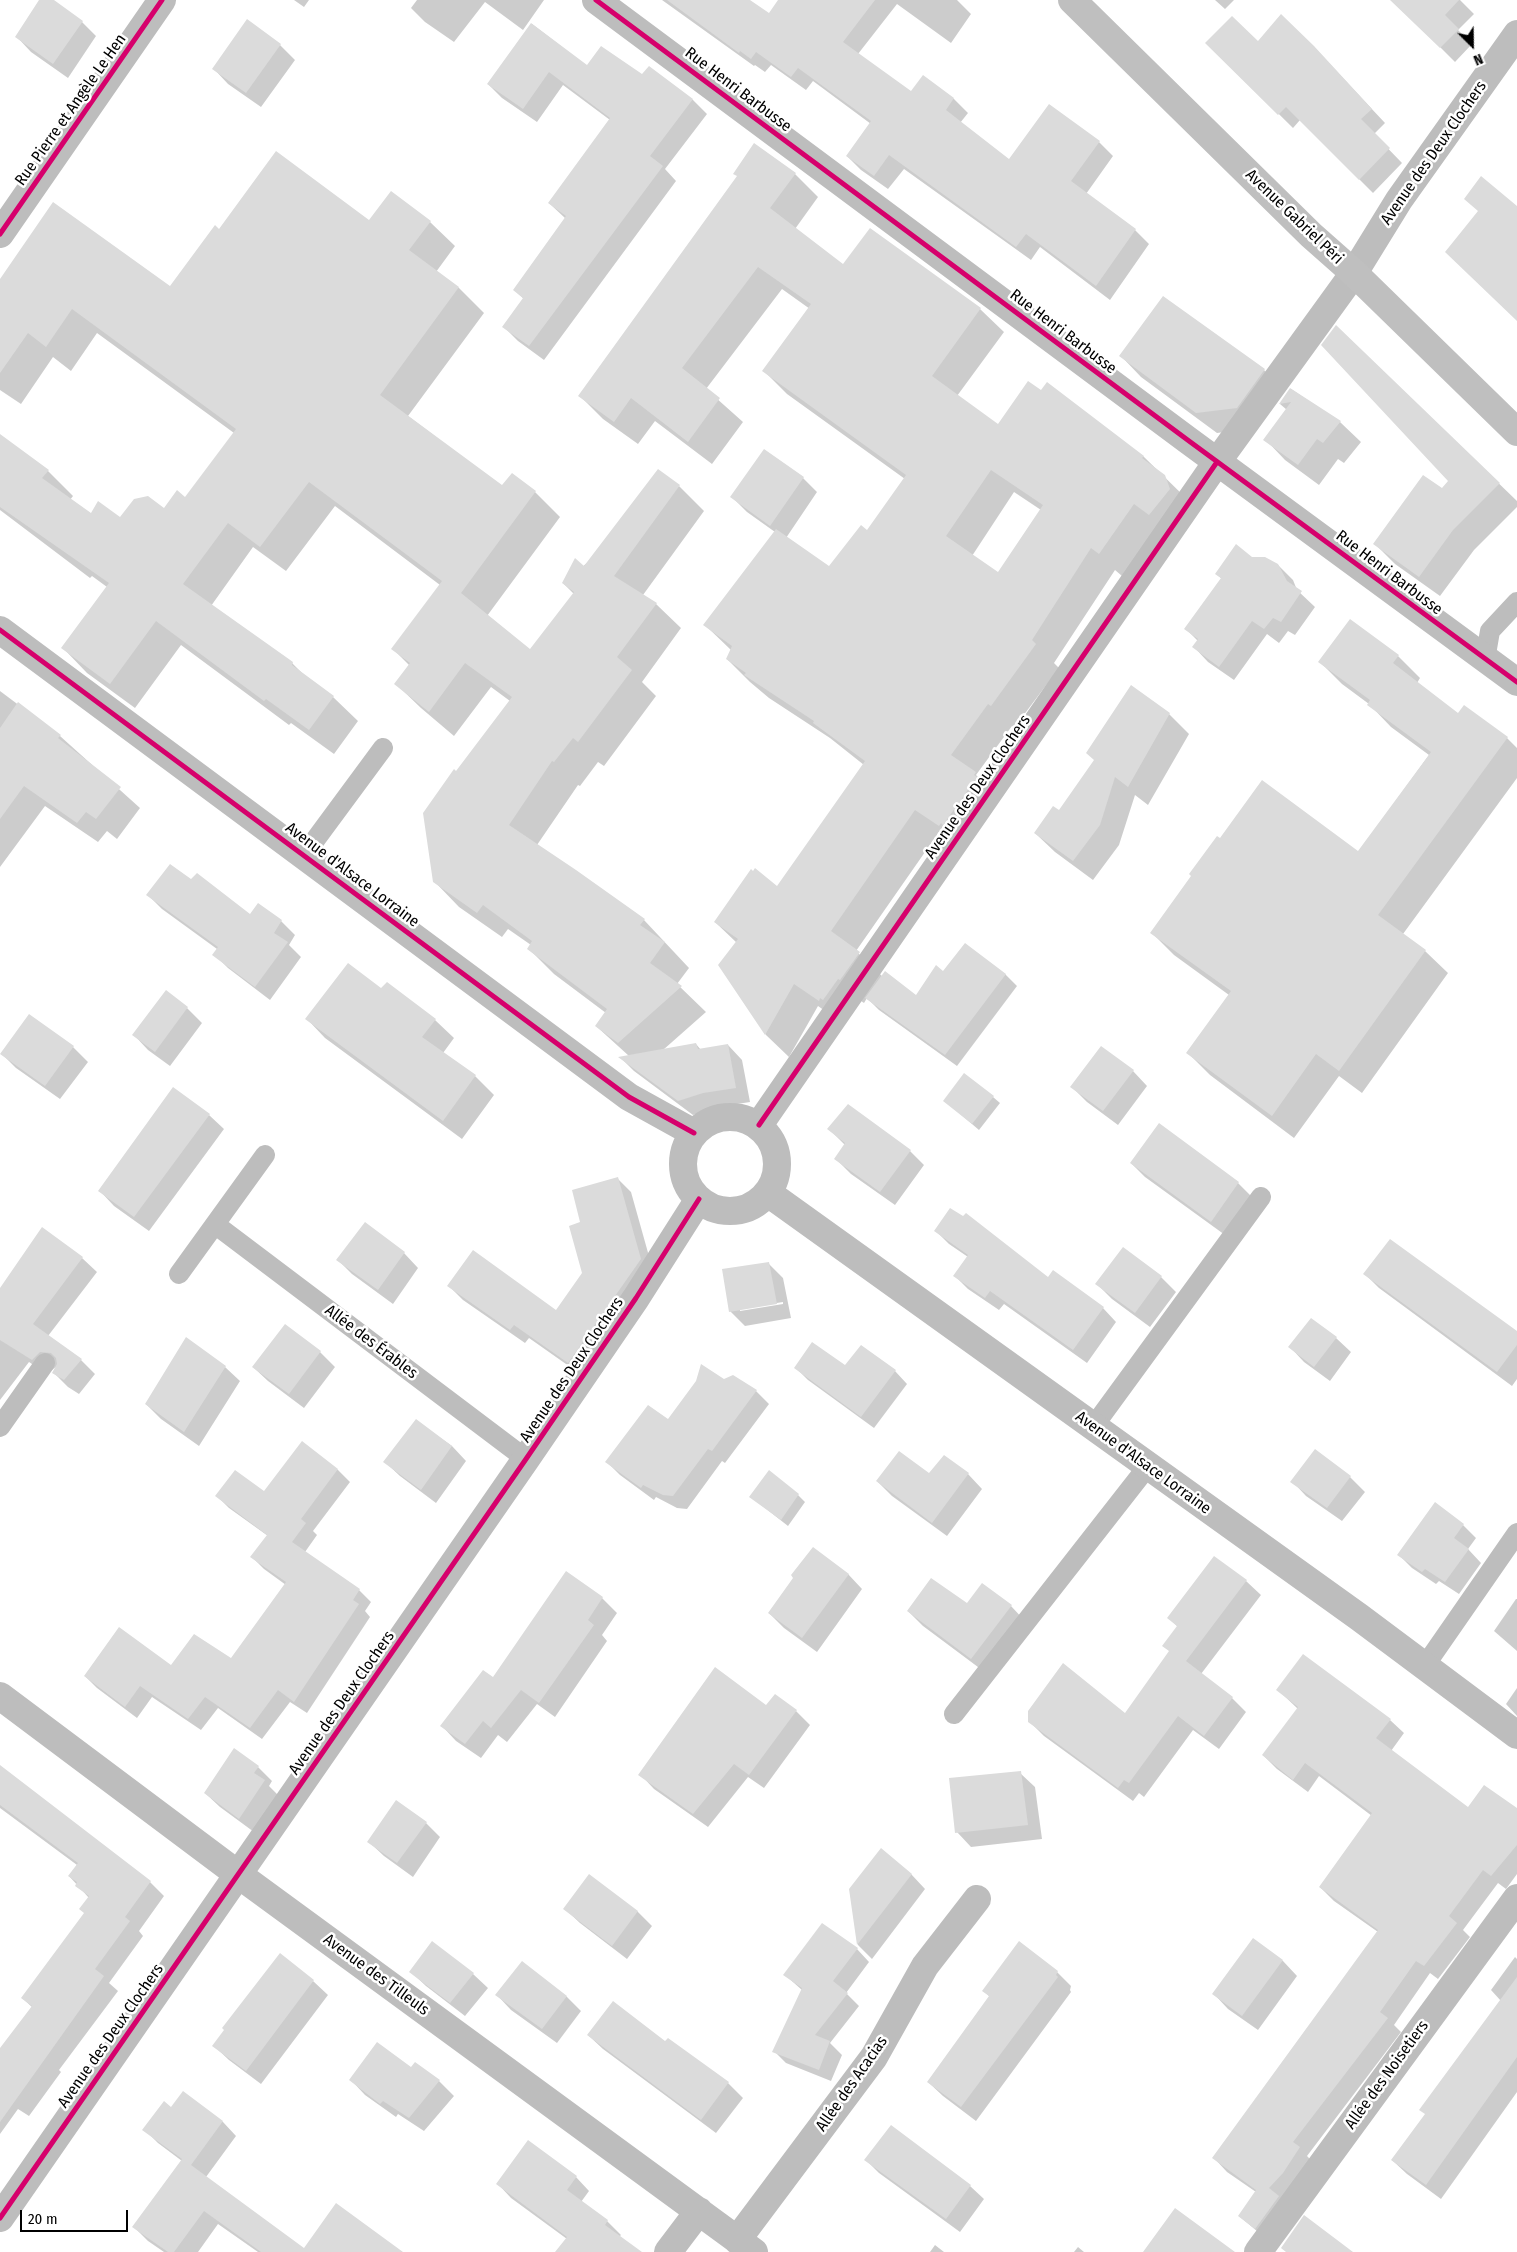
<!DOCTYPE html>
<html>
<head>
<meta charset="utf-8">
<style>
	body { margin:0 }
	#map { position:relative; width:1517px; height:2252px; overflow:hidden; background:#fff; font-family:"Fira Sans Condensed",sans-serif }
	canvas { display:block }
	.north { position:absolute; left:1447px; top:20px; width:50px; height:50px; -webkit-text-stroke:4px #fff; paint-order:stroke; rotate:157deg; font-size:14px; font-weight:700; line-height:20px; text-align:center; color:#000 }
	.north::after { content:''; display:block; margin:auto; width:18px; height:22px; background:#000; clip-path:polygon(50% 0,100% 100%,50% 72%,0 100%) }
	.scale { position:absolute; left:20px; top:2210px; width:108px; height:22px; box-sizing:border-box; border:2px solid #000; border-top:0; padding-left:6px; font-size:15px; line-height:18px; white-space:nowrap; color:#000; -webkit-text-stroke:4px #fff; paint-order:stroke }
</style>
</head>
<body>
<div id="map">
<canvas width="1517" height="2252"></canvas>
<div class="north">N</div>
<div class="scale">20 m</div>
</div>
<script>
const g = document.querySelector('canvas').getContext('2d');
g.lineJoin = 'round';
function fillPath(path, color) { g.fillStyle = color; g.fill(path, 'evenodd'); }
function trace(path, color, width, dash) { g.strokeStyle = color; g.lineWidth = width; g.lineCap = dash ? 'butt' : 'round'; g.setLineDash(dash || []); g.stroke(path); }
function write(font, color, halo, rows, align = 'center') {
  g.font = font + ' "Fira Sans Condensed",sans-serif'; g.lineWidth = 5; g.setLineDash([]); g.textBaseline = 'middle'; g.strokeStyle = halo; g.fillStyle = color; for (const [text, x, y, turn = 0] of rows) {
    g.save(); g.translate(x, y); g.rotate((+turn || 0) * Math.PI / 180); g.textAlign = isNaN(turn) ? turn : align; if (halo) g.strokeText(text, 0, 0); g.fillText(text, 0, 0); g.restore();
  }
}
fillPath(new Path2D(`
	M41,0H51L82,22L96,36L68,78L31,52L17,37Z
	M294,0H309L304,7Z
	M417,0H544L523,30L485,2L454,42L425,22L411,8Z
	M662,0H747L769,15L780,0H957L971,14L951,43L897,4L858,54L911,93L923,77L954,99L968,113L960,123L1009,161L1099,142L1113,156L1086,194L1135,230L1149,244L1110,300L1040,247L1031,260L904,169L888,189L861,170L847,156L871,124L813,81L806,90L771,65L765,72L755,65L754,66Z
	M1215,0H1234L1225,9Z
	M1398,0H1460L1474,14L1458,30L1472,44L1455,62L1410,17Z
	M247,21L280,45L295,60L261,107L228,84L214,69Z
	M532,24L588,67L642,76L649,68L693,100L707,114L665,169L676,181L544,360L518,341L504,327L524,299L514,290L566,219L549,203L610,120L563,85L537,122L502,98L488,84Z
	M1207,43H1258L1327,61L1385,123L1374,134L1402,163L1373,193L1300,120L1293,128Z
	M755,145L795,174L818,197L795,229L844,266L870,230L980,309L1004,332L957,396L998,426L1143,456L1188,500L1122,576L1115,570L1054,663L1059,668L1014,728L1012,726L976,775L998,797L963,848L939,832L856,951L882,976L916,997L944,973L1005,974L1017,986L957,1066L879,1010L867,998L864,1003L861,1001L842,1023L818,1006L789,1057L766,1035L719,965L737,943L715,922L778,888L864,765L830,738L769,698L750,682L727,659L731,650L705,625L775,532L747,512L732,497L803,478L817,492L786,538L829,568L868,532L905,479L787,394L764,371L810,309L782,289L706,389L743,422L712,464L655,421L638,444L603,419L580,396L738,177ZM1014,492L1041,510L998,574L972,556Z
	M370,222H430L455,246L436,272L459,288L484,313L408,416L502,487L535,492L560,517L487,616L530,650L574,594L563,583L679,486L704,511L643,595L656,604L681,628L642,682L656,696L604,766L598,762L580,786L578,785L537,845L644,920L689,968L677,984L706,1012L663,1050L696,1044L701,1050L728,1045L742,1060L750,1102L718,1107L693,1115L634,1071L621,1058L629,1056L596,1026L606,1013L554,974L529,949L531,945L508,929L502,937L459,907L434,881L457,773L510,701L491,687L454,736L421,708L396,684L409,665L393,649L440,585L335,506L286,571L253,547L211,606L292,663L306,677L333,697L358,721L334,754L291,723L289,725L181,645L135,708L87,673L63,648L107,587L92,576L90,578L0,510V447L48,471L73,496L70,500L92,515L121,519L164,510L186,499L234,433L97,333L71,371L53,357L21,404L0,390V280L170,288L219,230Z
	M1336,326L1517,501V507L1474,550L1440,596L1395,564L1375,544L1442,489L1450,480Z
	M1121,356L1264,370L1284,391L1257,428L1217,433L1141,377Z
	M1291,389L1340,422L1361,442L1344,463L1338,459L1319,485L1285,460L1265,439L1287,410L1280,404Z
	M1252,558L1278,565L1293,580L1297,590L1315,607L1295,635L1288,631L1279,643L1267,634L1234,680L1208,662L1194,647L1198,641L1186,629L1222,579L1216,574Z
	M1398,656L1420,678L1417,683L1459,715L1507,738L1517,748V778L1403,934L1425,951L1448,973L1362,1093L1339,1076L1294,1138L1210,1075L1188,1053L1229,995L1174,955L1152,933L1220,840L1358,853L1429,755L1391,727L1369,704L1342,684L1320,662Z
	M0,691L60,736L140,808L117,839L107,831L98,842L45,806L0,867Z
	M1169,714L1189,734L1148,805L1135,795L1119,845L1093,880L1055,852L1035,833Z
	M191,881L250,916L281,921L295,935L289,945L301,957L270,1000L228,968L214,954L217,949L162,909L148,895Z
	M381,990L435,1020L454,1038L443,1053L475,1076L494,1095L462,1139L325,1038L307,1019Z
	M187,1008L202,1023L170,1066L148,1050L134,1035Z
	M73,1047L88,1062L60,1099L16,1068L1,1053Z
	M1133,1071L1147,1086L1118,1125L1087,1102L1072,1087Z
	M993,1097L1000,1103L979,1130L945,1101Z
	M209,1115L224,1129L149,1231L114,1206L100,1191Z
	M829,1129L910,1151L924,1165L895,1205L851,1174L836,1159L845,1145Z
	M1131,1163L1238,1183L1252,1197L1225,1235L1145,1177Z
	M617,1178L631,1192L654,1274L583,1376L529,1338L525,1343L463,1300L449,1286L556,1312L583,1273L581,1223Z
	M936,1231L1048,1279L1103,1308L1116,1322L1087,1363L1004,1304L999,1310L968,1289L955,1276L968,1257L949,1244Z
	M1124,1249L1161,1277L1176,1292L1150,1327L1112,1299L1097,1284Z
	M404,1253L418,1268L393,1304L352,1274L338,1260Z
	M82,1258L97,1272L48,1336L81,1360L95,1374L79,1394L68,1387L54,1373L57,1366L47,1374L29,1362L0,1400V1290Z
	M768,1263L783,1278L791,1318L745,1326L730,1311ZM783,1302V1304L740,1311V1309Z
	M1365,1274L1517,1332V1379L1512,1386L1379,1288Z
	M285,1326L320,1352L335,1367L304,1408L268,1381L253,1367Z
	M1336,1338L1351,1352L1330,1381L1304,1362L1290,1347Z
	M225,1367L240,1381L199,1446L161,1419L146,1404Z
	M846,1367L895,1371L907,1384L874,1428L808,1380L796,1368Z
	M733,1376L756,1391L769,1404L725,1463L722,1461L687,1509L677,1508L656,1497L654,1500L620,1475L607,1462Z
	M416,1421L452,1446L466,1461L436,1503L400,1476L385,1462Z
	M302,1443L338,1470L350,1482L313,1531L317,1535L305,1552L359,1590L371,1602L365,1611L370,1617L307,1713L290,1702L262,1739L218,1708L201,1730L152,1697L137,1718L97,1688L85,1676L231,1660L286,1585L264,1569L252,1557L268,1536L229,1508L217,1496L264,1493Z
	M1315,1451L1350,1477L1365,1492L1342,1521L1306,1496L1292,1481Z
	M968,1474L982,1489L947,1536L892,1496L877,1481L930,1475Z
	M798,1495L805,1502L788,1526L751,1497Z
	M1463,1525L1476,1538L1468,1549L1481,1563L1459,1594L1439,1581L1436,1584L1412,1568L1399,1555Z
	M1214,1557L1246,1581L1261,1595L1201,1674L1232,1698L1246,1712L1219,1749L1193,1730L1144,1797L1139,1793L1133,1801L1044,1736L1029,1721L1125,1714L1170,1652L1178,1627L1169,1618Z
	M566,1573L602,1598L617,1613L602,1635L607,1641L555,1717L537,1704L507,1742L498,1735L481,1758L456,1741L442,1726L493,1678Z
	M848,1574L862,1589L817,1652L784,1628L769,1613Z
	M1516,1599H1517V1651L1494,1631Z
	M968,1605L1011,1606L1025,1621L986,1673L923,1626L908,1611Z
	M1517,1688V1716L1506,1704Z
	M1278,1690L1390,1720L1404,1733L1391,1751L1468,1808L1517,1810V1874L1506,1889L1498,1883L1463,1930L1470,1937L1438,1979L1430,1973L1394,2025L1401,2032L1307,2156L1313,2162L1270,2242L1239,2216L1256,2192L1227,2172L1214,2158L1378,1932L1334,1901L1320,1887L1372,1816L1319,1776L1308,1792L1277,1769L1263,1755L1298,1709Z
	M796,1711L810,1725L764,1788L748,1777L708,1827L654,1789L640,1774Z
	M0,1767L150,1882L164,1896L139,1931L143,1936L109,1983L118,1991L59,2070L61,2072L29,2116L18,2109L0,2134V2050L32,2007L22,1998L85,1914L89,1898L69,1876L77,1865L0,1808Z
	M258,1767L272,1781L269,1786L279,1796L254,1832L220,1807L205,1793Z
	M1020,1773L1035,1787L1042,1839L971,1847L957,1832Z
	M426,1823L440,1837L413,1877L384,1856L369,1842Z
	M911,1874L925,1889L872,1959L858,1945L850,1890Z
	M565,1909L637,1911L652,1926L627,1959L580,1923Z
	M1253,1940L1283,1961L1297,1976L1258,2030L1228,2009L1214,1994Z
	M857,1949L869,1962L846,1993L859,2006L830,2043L842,2055L831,2081L786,2063L774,2051L802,1990L785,1975Z
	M1515,1957L1517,1959V2092L1441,2199L1407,2174L1392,2160L1426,2114L1501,2001L1491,1990Z
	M522,1963L567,1997L581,2011L557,2043L511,2010L497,1995Z
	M411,1972L473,1974L488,1988L465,2016L426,1986Z
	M1057,1972L1071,1986L1070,1990L1071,1992L976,2121L943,2096L928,2082L990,1997L984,1991Z
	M313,1981L328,1995L261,2084L229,2060L214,2046Z
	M588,2035L665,2043L668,2039L728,2083L743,2098L716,2133L603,2049Z
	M415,2063L439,2081L454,2096L424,2131L398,2114L396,2117L365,2095L351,2080L411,2069Z
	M183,2093L223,2122L236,2136L206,2177L303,2249L396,2252H258L218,2224L198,2252H164L148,2241L134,2227L182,2161L158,2143L144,2129L171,2109Z
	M891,2126L970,2186L984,2199L960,2232L879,2173L866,2160Z
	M576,2177L589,2191L581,2202L607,2221L621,2235L619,2237L636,2252H558L567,2239L511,2198L498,2184Z
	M935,2245L944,2252H930Z
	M1078,2247L1084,2252H1074Z`), '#0003');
fillPath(new Path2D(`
	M39,0H54L83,21L53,64L15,37Z
	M667,0H750L769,13L778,0H875L843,42L911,91L923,75L954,98L946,110L1009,159L1049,104L1100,141L1071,181L1136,229L1096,286L1026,234L1016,247L889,155L874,176L846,156L871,121L798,68L791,77L756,52L751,59L740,51L739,53Z
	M1390,0H1459L1445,15L1459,29L1440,48Z
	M1281,14L1314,46L1372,109L1361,119L1390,148L1359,180L1286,107L1278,115L1205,43L1232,16L1258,41Z
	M247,19L281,44L246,93L212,69Z
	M531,23L587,65L601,46L642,74L649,66L693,99L650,156L663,166L529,346L502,327L523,298L513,290L566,216L548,203L610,118L549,72L523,109L487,84Z
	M754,143L796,173L770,208L843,264L870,228L981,308L932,376L998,424L1028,381L1041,390L1047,382L1144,456L1142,458L1165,475L1170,489L1149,515L1134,504L1099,554L1091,548L1032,640L1036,644L991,706L988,704L951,755L976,772L974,775L977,777L943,825L941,823L939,826L915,810L831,931L860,952L840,980L838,979L823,1000L820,998L819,1001L794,984L765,1035L718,965L738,939L714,922L751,869L753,871L755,868L777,886L865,761L813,723L814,721L744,675L746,673L726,659L732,646L703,625L776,529L829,566L861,525L867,530L906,475L762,371L811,304L758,267L682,368L720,398L688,442L631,398L614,422L578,396L737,176L733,174ZM991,470L1043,505L998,572L946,536Z
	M276,151L369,220L391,191L431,221L409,250L459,287L380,395L502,485L512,473L536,491L461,593L530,649L574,592L562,583L575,558L584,566L658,469L680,485L614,576L657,603L617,657L632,670L578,742L573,738L554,762L552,761L509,825L576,870L645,919L640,925L665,942L650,963L682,986L618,1043L595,1026L607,1009L527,949L532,941L483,905L477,913L433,882L423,813L454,769L456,771L512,697L465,663L429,712L394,684L410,663L391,649L442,581L309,482L260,547L228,523L183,584L293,662L292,665L334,696L309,730L266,699L264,701L156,621L110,684L61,648L109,583L0,507V434L49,470L42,478L91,513L98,501L120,517L134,499L148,496L164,508L177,490L185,497L236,429L72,309L46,347L28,333L0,373V279L53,202L170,286L215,225L219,229Z
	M1481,176L1517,206V321L1445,252L1478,211L1464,199Z
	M1163,296L1265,369L1237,408L1196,413L1119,356Z
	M1336,325L1500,483L1453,530L1419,577L1373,544L1423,475L1442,488L1448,481L1321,345Z
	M1290,388L1341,421L1323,443L1317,439L1298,465L1263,440L1291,402L1279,404Z
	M764,449L804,477L770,526L730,497Z
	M1236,544L1252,557H1265L1278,564L1287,581L1302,591L1281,622L1273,618L1264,629L1252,621L1219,667L1192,647L1198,639L1184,629L1221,578L1215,574Z
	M1350,619L1399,655L1393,663L1458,713L1464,705L1508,737L1378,915L1426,950L1339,1071L1316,1054L1272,1116L1186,1053L1231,991L1150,933L1191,876L1189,874L1217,836L1220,838L1262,780L1358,851L1431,752L1367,705L1370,700L1318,662Z
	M1131,685L1170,713L1128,787L1115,777L1100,825L1073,861L1034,833L1053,806L1059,810L1094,760L1086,753Z
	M18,702L61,735L58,738L121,787L96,819L86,812L77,823L24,786L0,819V728Z
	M170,864L191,879L197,873L250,914L258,903L282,920L274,933L288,942L255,987L212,955L218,947L146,895Z
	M965,943L1006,974L945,1055L865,998L885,971L916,995L936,965L943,971Z
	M348,963L381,988L387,982L436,1019L422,1037L476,1075L443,1121L305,1019Z
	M166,990L188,1007L155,1052L132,1035Z
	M29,1014L74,1046L45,1086L0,1054Z
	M696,1043L698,1049L728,1044L736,1088L703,1093L678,1101L618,1057Z
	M1101,1046L1134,1070L1103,1111L1070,1087Z
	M964,1073L994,1096L972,1124L943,1101Z
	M173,1087L210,1114L134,1217L98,1191Z
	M848,1104L911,1150L880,1192L834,1159L845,1143L827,1129Z
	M1159,1123L1239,1182L1211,1222L1130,1163Z
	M618,1177L641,1259L568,1363L514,1325L510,1330L447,1286L473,1250L556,1310L582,1273L569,1226L580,1222L572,1190Z
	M950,1208L963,1216L966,1213L1048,1277L1053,1270L1104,1307L1073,1350L990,1291L985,1298L953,1276L968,1255L934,1231Z
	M365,1222L405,1252L378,1290L336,1260Z
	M42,1227L83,1257L33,1324L82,1359L64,1380L52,1373L57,1364L56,1358L51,1353L40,1352L32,1360L0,1340V1288Z
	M1390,1239L1517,1331V1345L1497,1372L1363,1274Z
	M1123,1247L1162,1276L1135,1313L1095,1284Z
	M769,1262L777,1304L729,1312L722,1269Z
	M1311,1318L1337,1337L1314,1367L1288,1347Z
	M285,1324L321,1351L289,1394L252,1367Z
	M186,1337L226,1366L184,1432L145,1404Z
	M812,1342L845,1365L861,1345L896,1370L861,1417L794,1368Z
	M701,1364L724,1379L733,1375L757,1390L712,1451L708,1449L673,1496L663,1495L643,1485L641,1488L605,1462L648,1405L668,1419L696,1381Z
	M416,1419L452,1446L421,1490L383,1462Z
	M302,1441L338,1469L301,1519L306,1523L292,1542L360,1589L353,1600L359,1604L294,1702L278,1690L250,1728L205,1697L188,1719L140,1686L125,1707L84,1676L119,1627L171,1665L194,1634L231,1658L286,1582L250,1557L267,1535L215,1496L235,1470L264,1491Z
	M1315,1449L1351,1476L1327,1508L1290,1482Z
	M899,1451L929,1473L944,1455L969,1473L932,1523L876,1481Z
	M769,1470L799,1494L781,1520L749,1497Z
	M1435,1502L1464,1524L1454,1538L1469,1549L1445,1582L1425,1569L1422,1572L1397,1555Z
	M813,1547L849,1574L802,1638L768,1613L793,1578L791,1575Z
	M1214,1556L1247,1580L1186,1661L1233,1697L1204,1736L1178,1716L1129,1783L1124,1780L1118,1788L1028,1722V1711L1063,1663L1125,1713L1169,1651L1162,1646L1177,1626L1167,1618Z
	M566,1571L603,1597L588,1620L594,1625L539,1703L521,1690L491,1728L483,1721L465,1744L440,1726L483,1670L493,1677Z
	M931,1578L967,1603L982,1583L1012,1605L971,1659L907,1611Z
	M1303,1654L1391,1719L1376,1738L1468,1807L1484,1785L1517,1808V1845L1491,1876L1483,1870L1449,1916L1457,1923L1424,1966L1416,1961L1380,2012L1388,2018L1293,2142L1300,2147L1283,2173L1269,2188L1279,2196L1255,2229L1238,2216L1256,2190L1212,2158L1378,1930L1319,1887L1372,1813L1305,1763L1293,1780L1262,1755L1298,1707L1276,1690Z
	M715,1667L766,1705L775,1694L797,1710L749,1775L734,1764L693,1814L638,1775Z
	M234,1748L259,1766L254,1773L265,1780L239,1819L204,1793Z
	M0,1765L151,1881L125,1917L130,1921L95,1969L104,1976L0,2122V2048L32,2006L21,1998L84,1913L79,1909L89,1896L75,1886L77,1882L68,1876L78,1863L0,1805Z
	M1021,1771L1028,1825L955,1833L949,1778Z
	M396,1800L427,1822L397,1863L367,1842Z
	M881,1848L912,1874L857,1945L849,1889Z
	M589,1874L638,1911L612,1946L563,1909Z
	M822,1923L858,1948L833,1981L848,1993L815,2035L830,2041L819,2070L772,2052L802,1988L783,1975Z
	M1253,1938L1283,1960L1242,2016L1212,1994Z
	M432,1941L474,1973L450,2003L409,1972Z
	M1019,1941L1058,1971L1056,1975L1058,1977L961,2107L927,2082L989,1996L982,1991Z
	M280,1953L314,1980L246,2071L212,2046L224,2030L222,2028Z
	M522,1961L567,1996L542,2029L495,1995Z
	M1517,1977V2057L1426,2185L1391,2160L1425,2114L1419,2110Z
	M613,2001L665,2041L668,2038L729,2082L701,2120L587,2035Z
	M377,2042L411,2067L415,2062L440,2080L409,2118L383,2101L380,2104L349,2080Z
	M183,2091L223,2121L191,2165L304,2248L336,2203L403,2252H261L204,2211L174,2252H168L132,2227L182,2159L142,2130L164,2101L171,2107Z
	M891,2125L971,2185L946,2219L864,2160Z
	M528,2140L577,2176L567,2190L608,2220L605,2225L642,2252H555L567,2237L496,2184Z
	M1175,2208L1235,2252H1143Z
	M1304,2215L1353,2252H1286L1281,2248Z`), '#dbdbdb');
trace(new Path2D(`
	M1485,660L1490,631L1517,602
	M304,855L383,748
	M216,1225L526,1459
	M179,1274L265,1155
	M0,1427L45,1363
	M1093,1427L1261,1197
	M1424,1667L1517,1533
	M954,1714L1148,1466`), '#bdbdbd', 20);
trace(new Path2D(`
	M596,0L1189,441L1517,682
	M0,234L162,0
	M0,630L629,1097L694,1133
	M683 1164a47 47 0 1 1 94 0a47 47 0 1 1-94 0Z
	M759,1125L1217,462L1354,273L1399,200L1517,34
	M768,1193L1359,1617L1517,1735
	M0,1696L239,1875L754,2252
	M0,2218L526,1459L636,1298L699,1199
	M737,2240L874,2057L925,1966L977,1899
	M668,2252L699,2211
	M1258,2252L1517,1898`), '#bdbdbd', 28);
trace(new Path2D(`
	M1072,0L1311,235L1354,273L1517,432`), '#bfbfbf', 28);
trace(new Path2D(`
	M596,0L1189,441L1517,682
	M0,234L162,0
	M0,630L629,1097L694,1133
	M759,1125L1217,462
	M0,2218L526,1459L636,1298L699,1199`), '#d6006c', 5);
write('16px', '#000', '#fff', [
	["Rue Henri Barbusse",738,90,37],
	["Rue Pierre et Angèle Le Hen",71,110,-55],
	["Avenue des Deux Clochers",1434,153,-55],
	["Avenue Gabriel Péri",1294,217,44],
	["Rue Henri Barbusse",1063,332,37],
	["Rue Henri Barbusse",1389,573,37],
	["Avenue des Deux Clochers",978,787,-55],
	["Avenue d'Alsace Lorraine",352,875,37],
	["Allée des Érables",371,1342,37],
	["Avenue des Deux Clochers",572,1370,-56],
	["Avenue d'Alsace Lorraine",1143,1463,36],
	["Avenue des Deux Clochers",342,1703,-55],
	["Avenue des Tilleuls",376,1975,36],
	["Avenue des Deux Clochers",111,2036,-55],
	["Allée des Noisetiers",1387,2075,-54],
	["Allée des Acacias",852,2084,-55]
]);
</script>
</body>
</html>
